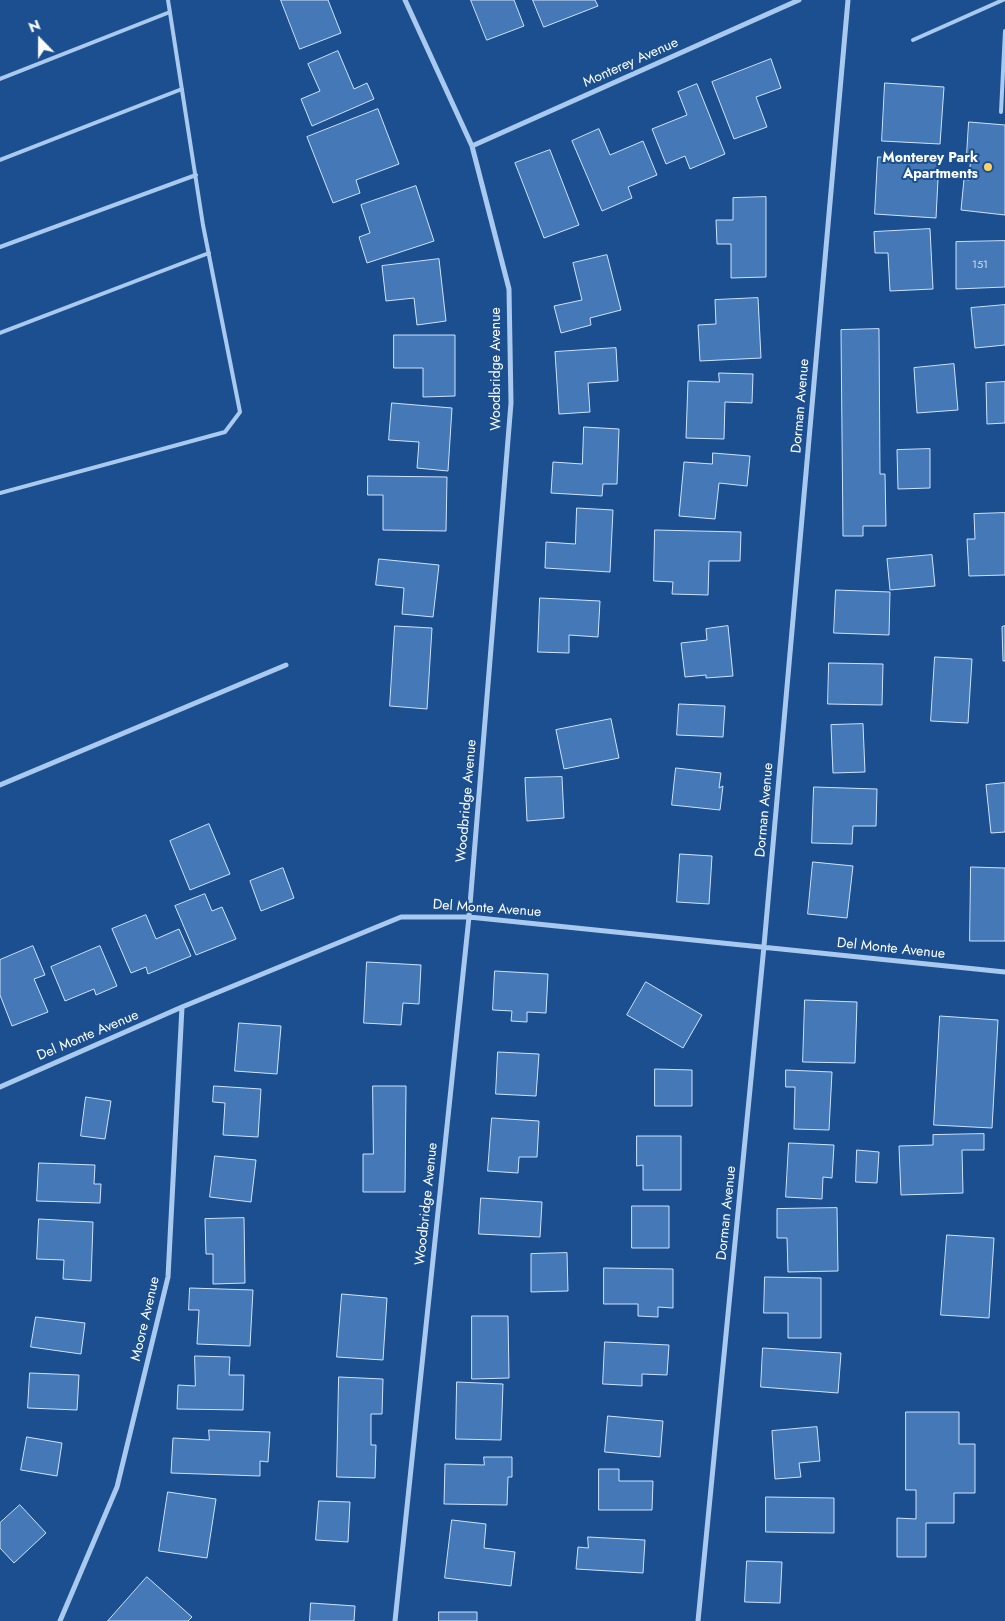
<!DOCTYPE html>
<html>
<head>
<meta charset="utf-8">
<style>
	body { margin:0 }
	#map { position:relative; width:1005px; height:1621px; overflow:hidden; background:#1b4f8f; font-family:Jost,sans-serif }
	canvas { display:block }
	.north { position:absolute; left:15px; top:15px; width:50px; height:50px; -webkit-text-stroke:4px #1b4f8f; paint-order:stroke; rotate:338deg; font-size:14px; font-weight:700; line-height:20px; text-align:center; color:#fff }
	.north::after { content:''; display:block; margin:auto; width:18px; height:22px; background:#fff; clip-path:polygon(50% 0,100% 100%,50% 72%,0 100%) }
</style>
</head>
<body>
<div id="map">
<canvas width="1005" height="1621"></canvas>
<div class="north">N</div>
</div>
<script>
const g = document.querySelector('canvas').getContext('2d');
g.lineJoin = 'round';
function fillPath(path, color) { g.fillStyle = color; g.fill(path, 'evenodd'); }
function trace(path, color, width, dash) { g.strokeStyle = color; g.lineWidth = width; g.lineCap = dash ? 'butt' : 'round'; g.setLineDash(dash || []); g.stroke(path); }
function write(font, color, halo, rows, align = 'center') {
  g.font = font + ' Jost,sans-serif'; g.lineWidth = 4; g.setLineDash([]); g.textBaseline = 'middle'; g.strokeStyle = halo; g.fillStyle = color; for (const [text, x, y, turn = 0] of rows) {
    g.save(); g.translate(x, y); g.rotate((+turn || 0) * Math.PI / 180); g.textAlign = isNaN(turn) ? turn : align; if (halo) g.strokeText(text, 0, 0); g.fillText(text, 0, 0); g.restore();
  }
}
const building = new Path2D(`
	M281,0H328L341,33L300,49Z
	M471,0H514L524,26L487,40Z
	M533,0H595L598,6L544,27Z
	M338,51L354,89L367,83L374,99L312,126L301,99L320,91L308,64Z
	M771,59L781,88L756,97L767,127L734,139L712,82Z
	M885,83L944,87L940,144L882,141Z
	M697,84L725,154L690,169L685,156L666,164L652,129L687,115L678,92Z
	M378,109L399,164L356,180L360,193L333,203L307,137Z
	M969,122L1005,125V215L961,210L964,179L969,180L971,154H967Z
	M599,129L610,155L643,141L657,175L628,187L632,198L602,211L572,141Z
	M550,150L579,225L544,238L515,163Z
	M878,157L939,160L936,218L875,214Z
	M416,186L434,241L367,263L359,237L370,233L361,205Z
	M766,197V277L731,278V244H717L716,220H733V198Z
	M930,229L933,289L890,291L888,253H875L874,232Z
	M1005,241V287L956,289V242Z
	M607,255L621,310L590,318L591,325L561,333L554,306L582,300L573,263Z
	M439,259L446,321L417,325L414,298L386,301L382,266Z
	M758,298L761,358L700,361L698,325L716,324L715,300Z
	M1005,305V345L975,348L971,308Z
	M879,329L880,474H885L886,526H863V536H843L841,330Z
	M394,335H455V396L423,397V368H394Z
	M616,348L618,381L588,383L590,412L559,414L555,352Z
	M954,364L958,410L917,413L914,368Z
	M719,373L753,374L752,403L725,402L724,439L686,438L688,381L719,382Z
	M1005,382V423L987,424L986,383Z
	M392,403L452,408L448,471L417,468L419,442L389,440Z
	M584,427L619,429L617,484H603L602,496L551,493L553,462L582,464Z
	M930,449V488L898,489L897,450Z
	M713,453L750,456L747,486L719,483L715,519L679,516L684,462L712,464Z
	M368,476L447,477L446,531L383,530V495H368Z
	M577,508L613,510L610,572L545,568L546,542L575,544Z
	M1005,513V575L969,576L967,539H975L974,514Z
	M655,530L741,532L740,561H709L708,595L672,594L673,582L654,581Z
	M932,555L935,586L890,590L887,559Z
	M379,559L439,565L433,617L402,614L404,588L376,585Z
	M836,590L890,592L889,635L834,633Z
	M540,598L600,601L598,637L569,635V653L538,652Z
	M395,626L432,628L427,709L390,706Z
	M728,626L733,676L706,678V675L685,677L681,643L707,640L706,629Z
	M1005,626V661H1003L1002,627Z
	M935,657L972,659L968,723L931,721Z
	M829,663L883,664L882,705L828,704Z
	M679,704L725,706L723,737L677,735Z
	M611,719L619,758L564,769L556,730Z
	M863,724L865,772L833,773L831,725Z
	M676,768L721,773L719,788L723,786L720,810L672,805Z
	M562,777L564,818L527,821L525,778Z
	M1005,783V832L991,833L986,785Z
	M814,787L877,789L876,826H853L852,844L812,843Z
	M209,824L230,874L190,890L170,841Z
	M680,854L712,856L709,904L677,902Z
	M813,862L853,866L847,918L808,914Z
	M971,867L1005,868V941H970Z
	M283,868L294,898L261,911L250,881Z
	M205,894L212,911L222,907L236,939L196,955L175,906Z
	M146,915L156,939L179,929L191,956L148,974L146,967L131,973L112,929Z
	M33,946L45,975L34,979L48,1012L12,1026L0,995V960Z
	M100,946L117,986L96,995L94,989L65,1001L51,967Z
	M367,962L421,965L419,1004L403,1003L401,1025L364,1023Z
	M495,971L548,974L546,1013L527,1012V1022L511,1021L512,1011L493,1010Z
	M646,982L702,1015L683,1048L627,1015Z
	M805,1000L857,1002L855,1063L803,1062Z
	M940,1016L998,1020L992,1128L934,1125Z
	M239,1023L281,1026L277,1074L235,1071Z
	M498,1052L539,1054L536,1096L496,1094Z
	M655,1069L692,1070V1106H655Z
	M786,1070L832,1072L829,1130L794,1129L795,1087H786Z
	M214,1086L261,1089L258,1137L223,1135L225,1103L213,1102Z
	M373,1086H406L405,1192H363V1154H373Z
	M86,1097L111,1101L105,1139L81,1136Z
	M492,1118L539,1121L537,1157H519L518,1173L488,1171Z
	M984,1134V1150H962L963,1193L901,1195L899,1146L933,1145V1135Z
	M637,1136H681V1190H643V1165L637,1166Z
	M789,1143L834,1145L832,1178L823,1177L822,1199L786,1197Z
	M857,1150L879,1152L877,1183L856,1182Z
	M215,1156L256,1160L251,1202L210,1197Z
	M39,1163L95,1165L94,1184H101L100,1203L37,1201Z
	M481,1198L542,1202L540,1237L479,1234Z
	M632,1206H669V1248H632Z
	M837,1208L838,1271L788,1272L787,1238H777V1209Z
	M244,1218L245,1283L213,1284V1254H206L205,1219Z
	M39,1219L93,1222L91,1281L63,1279L64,1260L37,1259Z
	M947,1235L994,1238L989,1318L941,1315Z
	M567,1253L568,1291L531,1292V1254Z
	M604,1268L673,1269V1308L658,1307V1317L638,1316V1304H604Z
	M765,1277L821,1278V1338H788V1313H764Z
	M190,1288L253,1290L250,1346L197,1344L199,1310H189Z
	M342,1294L387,1298L383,1360L337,1357Z
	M472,1316H508L509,1378L472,1379Z
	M36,1317L85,1323L81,1354L31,1347Z
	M605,1342L669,1345L667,1375L642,1374V1386L603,1384Z
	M763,1348L841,1353L838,1393L761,1387Z
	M195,1356L230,1357L229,1375H244L243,1410L177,1409L178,1385L195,1386Z
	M30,1373L79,1375L77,1410L28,1408Z
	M339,1377L383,1379L382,1414H371V1445H376L375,1478L337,1477Z
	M457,1382L503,1384L501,1440L456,1439Z
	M906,1412H959V1444H975V1493H954V1523H926V1557H897V1518L916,1519V1490H906Z
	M608,1416L663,1421L660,1457L605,1452Z
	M817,1427L820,1461L799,1463L801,1477L775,1479L772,1431Z
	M209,1430L270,1432L268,1462L260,1461V1476L171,1473L173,1438L209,1440Z
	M27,1437L62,1443L57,1476L21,1470Z
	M484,1457H512V1477H508L507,1505L444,1504L445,1464L484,1465Z
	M599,1469H619V1481H653L652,1510H599Z
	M168,1492L216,1499L207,1558L159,1551Z
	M766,1497L834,1498V1533L766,1532Z
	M319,1501L350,1502L348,1542L316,1540Z
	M20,1505L46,1533L14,1563L0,1548V1523Z
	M452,1520L486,1524L484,1548L515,1552L511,1586L445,1578Z
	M588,1537L645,1540L643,1573L576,1569L578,1547L588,1548Z
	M747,1561L782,1562L780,1603L745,1602Z
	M147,1577L192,1617L188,1621H108Z
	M311,1603L355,1606L354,1621H310Z
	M439,1612H477V1621H439Z`);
fillPath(building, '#4478b7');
trace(building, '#cfe3fa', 1);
trace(new Path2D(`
	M913,40L1003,0
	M0,79L170,12
	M1001,112L1005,31
	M0,160L182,89
	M0,247L196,175
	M0,333L209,253
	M0,493L225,432L240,412L203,225L168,0`), '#a9c9ee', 4);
trace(new Path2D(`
	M472,146L799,0
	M0,785L286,665
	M0,1087L182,1007L401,917H469L1005,972
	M60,1621L117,1487L168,1277L182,1007
	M395,1621L469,917L511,403L509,289L472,146L405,0
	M698,1621L764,946L848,0`), '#a9c9ee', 5);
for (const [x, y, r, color] of [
	[988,167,5,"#ffd166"]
]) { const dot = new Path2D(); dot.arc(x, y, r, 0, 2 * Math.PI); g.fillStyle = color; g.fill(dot); trace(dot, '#1b4f8f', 2); }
write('11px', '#d0dded', null, [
	["151",980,265]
]);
write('14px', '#fff', '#1b4f8f', [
	["Monterey Avenue",631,63,-24],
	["Woodbridge Avenue",497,369,-90],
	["Dorman Avenue",801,406,-85],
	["Woodbridge Avenue",467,801,-85],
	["Dorman Avenue",765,810,-85],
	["Del Monte Avenue",487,909,4],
	["Del Monte Avenue",891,949,6],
	["Del Monte Avenue",88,1036,-23],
	["Woodbridge Avenue",427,1204,-84],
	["Dorman Avenue",727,1213,-84],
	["Moore Avenue",146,1319,-77]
]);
write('bold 14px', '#fff', '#1b4f8f', [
	["Monterey Park",978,159],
	["Apartments",978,175]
], 'right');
</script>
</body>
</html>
